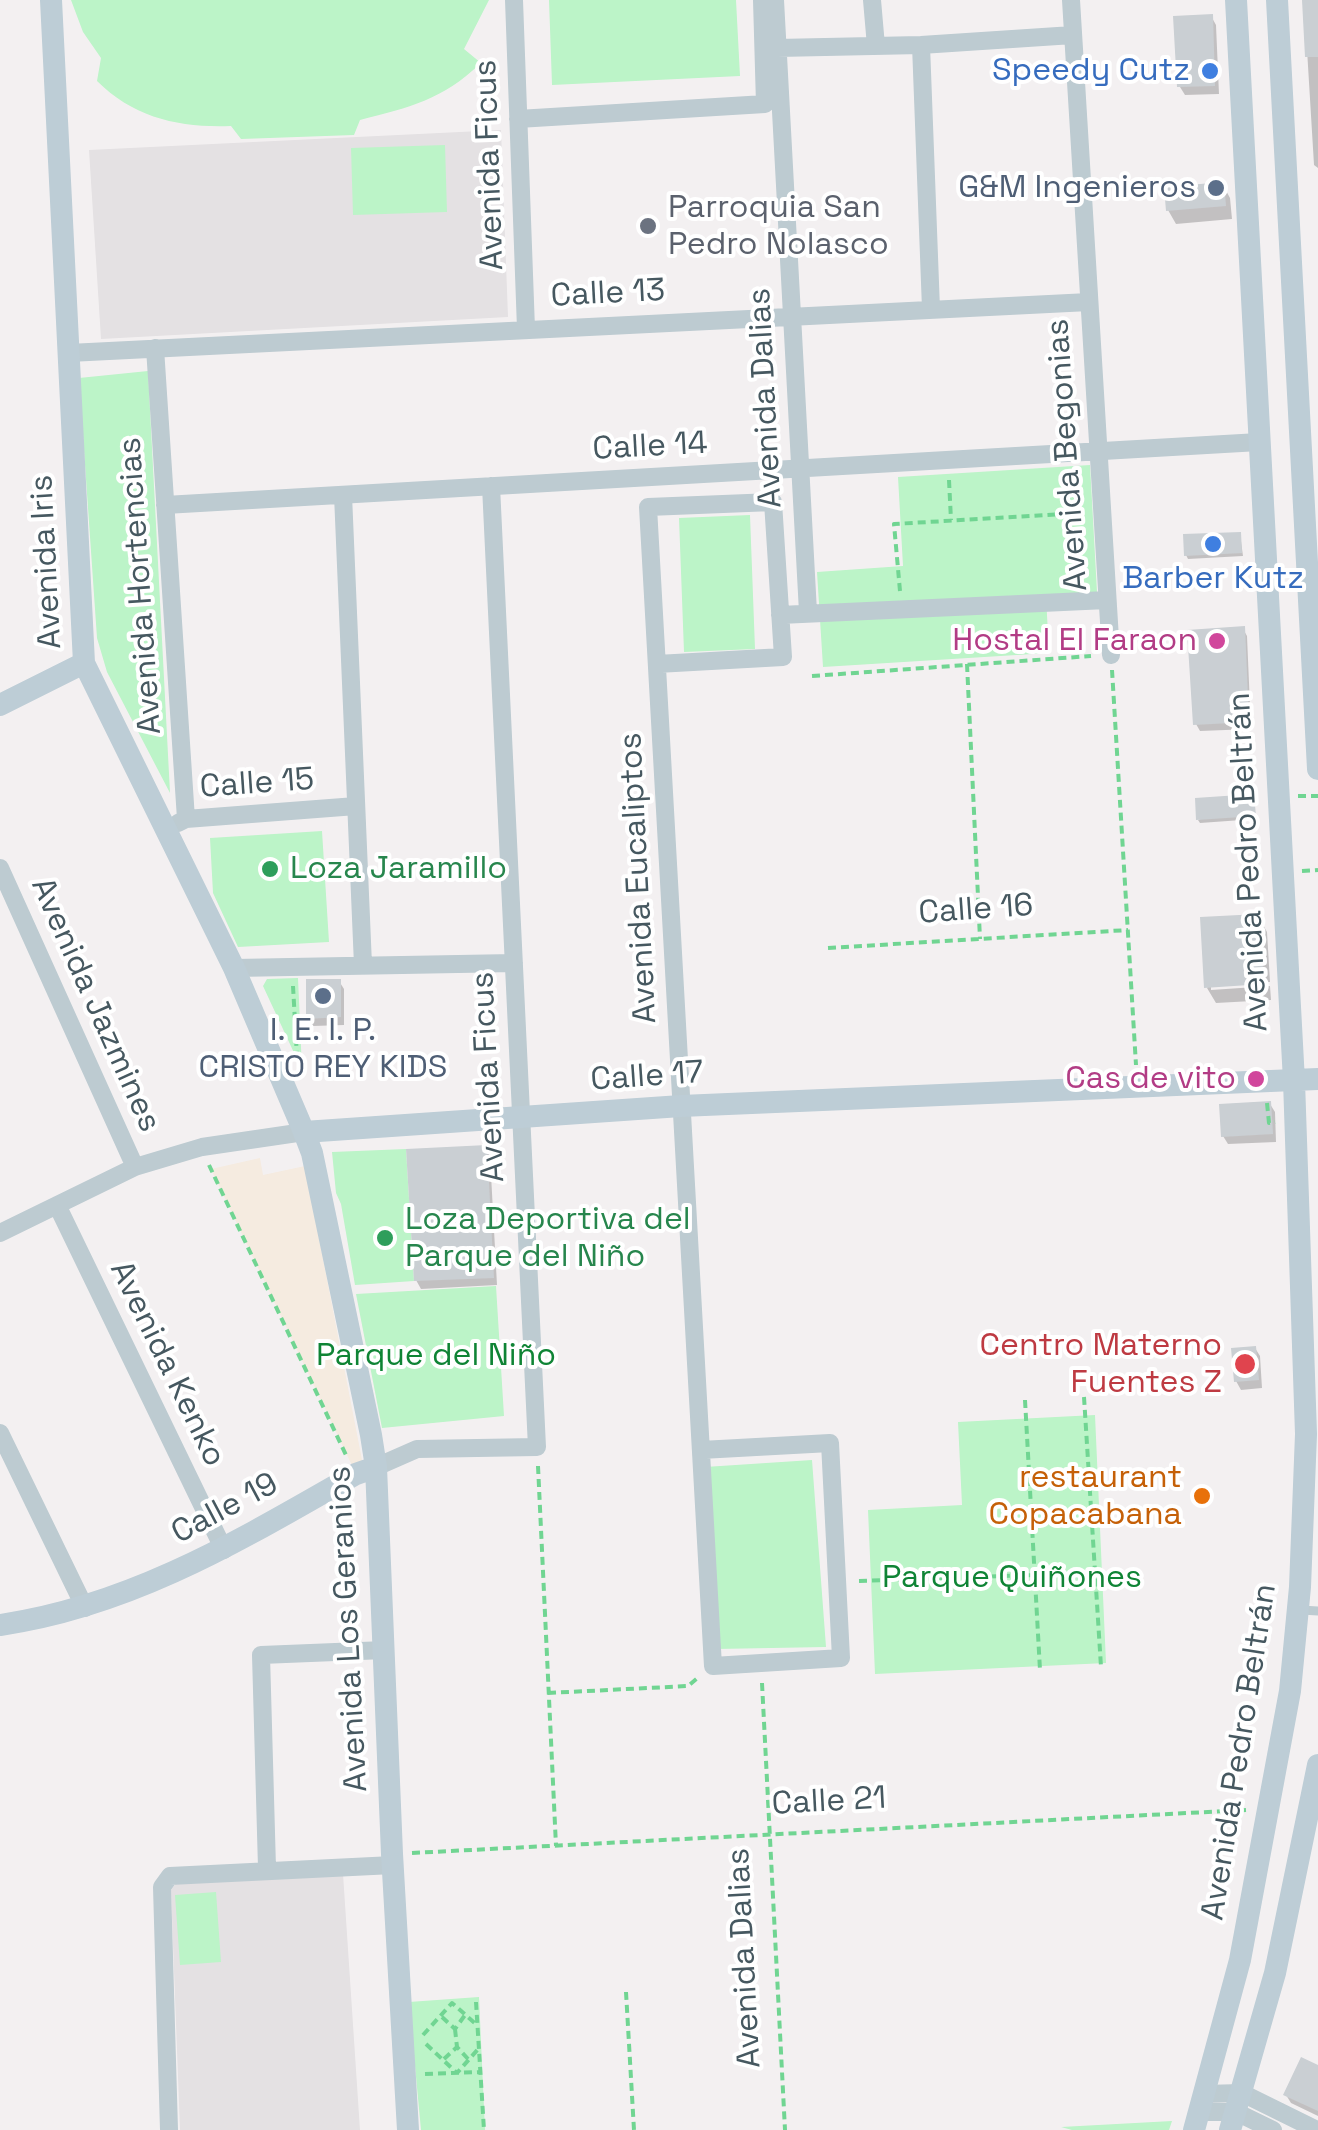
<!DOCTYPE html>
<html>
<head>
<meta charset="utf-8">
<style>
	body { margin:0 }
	canvas { display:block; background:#f3f0f1 }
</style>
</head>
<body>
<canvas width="1318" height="2130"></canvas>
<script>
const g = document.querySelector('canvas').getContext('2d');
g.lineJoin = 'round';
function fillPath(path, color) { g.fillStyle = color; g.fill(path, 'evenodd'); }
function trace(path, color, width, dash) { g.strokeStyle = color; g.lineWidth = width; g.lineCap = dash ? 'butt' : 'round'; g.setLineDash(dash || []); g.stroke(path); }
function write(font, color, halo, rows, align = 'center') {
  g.font = font + ' "Space Grotesk",sans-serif'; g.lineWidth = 8; g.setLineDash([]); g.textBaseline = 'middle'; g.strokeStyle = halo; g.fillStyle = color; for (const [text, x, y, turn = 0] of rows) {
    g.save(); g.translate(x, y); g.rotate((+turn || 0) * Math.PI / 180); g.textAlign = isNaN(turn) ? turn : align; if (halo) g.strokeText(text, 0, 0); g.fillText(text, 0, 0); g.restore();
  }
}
fillPath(new Path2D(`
	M501,130L508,317L101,339L89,150Z
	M343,1874L360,2130H180L171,1890L180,1878Z`), '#e4e1e3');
fillPath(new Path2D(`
	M71,0H489L464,49L481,63C442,100 411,107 360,120L354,135L241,139L231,126C180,128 134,118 97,81L101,58L83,32Z
	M549,0H736L740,76L552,85Z
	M445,145L447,212L353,215L351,148Z
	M148,371L170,793L107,672L97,638L79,378Z
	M1090,465L1097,592L1046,596L1049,653L823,667L817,572L903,566L898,477Z
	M750,515L755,649L684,652L679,518Z
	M322,831L329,942L238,947L213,893L210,838Z
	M298,978L302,1070L263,986L267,979Z
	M406,1149L414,1281L355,1285L341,1204L336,1193L332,1152Z
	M496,1286L504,1416L382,1428L356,1294Z
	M1095,1415L1106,1663L875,1674L868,1510L962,1505L958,1422Z
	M812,1460L826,1647L716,1649L705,1467Z
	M216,1892L221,1962L180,1965L175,1895Z
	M479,1997L485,2130H421L409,2002Z
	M1172,2121L1169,2130H1072L1061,2127Z`), '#bcf4c8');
fillPath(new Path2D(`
	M260,1158L263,1175L305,1166L363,1465L356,1474L211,1169Z`), '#f5ebe0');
fillPath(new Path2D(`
	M1304,0H1318V168L1314,165Z
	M1211,16L1216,25L1219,94L1185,95L1180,87Z
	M1223,185L1230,198L1232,219L1176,224L1168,210Z
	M1240,534L1243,556L1188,559L1186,555Z
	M1243,629L1247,636L1251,729L1200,731L1196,724Z
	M1253,797L1256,819L1200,823L1198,820Z
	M1258,916L1267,932L1270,982L1211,985V990L1270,986L1271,1000L1216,1003L1207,988Z
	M339,981L344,989V1025L313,1026L308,1018Z
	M1270,1104L1275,1112L1276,1142L1228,1144L1223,1136Z
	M486,1148L490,1156L497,1285L421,1289L416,1280Z
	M1255,1348L1260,1356L1262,1388L1241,1390L1236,1381Z
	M1318,2067V2116L1291,2103L1286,2095Z`), '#0003');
fillPath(new Path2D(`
	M1302,0H1318V57H1305Z
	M1213,14L1215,86L1177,87L1173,16Z
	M1224,182L1226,206L1166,211L1164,187Z
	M1241,532L1242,553L1184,556L1183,534Z
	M1245,626L1249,722L1193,725L1187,630Z
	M1254,794L1256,816L1196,820L1195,798Z
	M1259,914L1264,984L1204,988L1200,917Z
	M306,979H341V1017L306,1019Z
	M1271,1101L1273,1134L1221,1137L1219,1104Z
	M487,1145L494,1278L414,1281L406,1149Z
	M1256,1346L1259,1380L1234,1382L1231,1348Z
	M1301,2057L1318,2065V2111L1283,2095Z`), '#cacfd3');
trace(new Path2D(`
	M949,480L951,520
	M900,591L894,524L1082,513
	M967,664L980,939
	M1112,670L1136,1065
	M812,676L1091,656
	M1298,796H1318
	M1302,871L1318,870
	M828,948L1128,930
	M293,986L297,1057
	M1267,1103L1269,1123L1275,1122
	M209,1165L346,1455
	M1084,1397L1101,1667
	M1025,1400L1040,1670
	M538,1466L556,1846
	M859,1581L1034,1575
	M762,1683L785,2130
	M548,1693L688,1686L700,1676
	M412,1853L1246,1810
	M626,1992L634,2130
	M476,2002L484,2130
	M442,2017L455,2029L465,2015
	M455,2029L457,2047
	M423,2035L452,2003L477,2025
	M426,2044L457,2073L479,2048
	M444,2059L457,2047L469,2060
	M425,2074L481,2072`), '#70d592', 4, [8, 5]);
trace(new Path2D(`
	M1301,1610L1318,1611`), '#bdcbd1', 9);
trace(new Path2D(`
	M514,0L526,329
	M775,0L808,612
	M872,0L876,46
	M1071,0L1111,655
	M921,45L931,309
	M777,48L921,45L1073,35
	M518,119L765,104L762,0
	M155,348L186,819
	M69,353L1089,302
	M343,495L363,965
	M165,505L1259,442
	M780,615L1107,600
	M657,664L783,657L773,502L648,507L713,1666L841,1658L830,1443L701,1450
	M178,823L186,819L356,806
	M0,868L135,1167
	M234,968L514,963
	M57,1205L224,1550
	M0,1233L135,1167L202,1147L304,1132
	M0,1433L85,1608
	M376,1467L417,1449L537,1447L491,486
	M267,1868L261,1655L385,1650
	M1204,2094L1242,2093L1317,2130
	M1199,2112H1236L1273,2130
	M169,2130L162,1887L170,1876L393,1865`), '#bdcbd1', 18);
trace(new Path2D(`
	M51,0L84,663L234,968L304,1132L312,1153L371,1435L376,1467L392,1854L408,2130
	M1277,0L1318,769
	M0,705L84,663
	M304,1132L681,1106L1318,1079
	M0,1625C132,1606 242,1539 356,1474L376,1467
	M1194,2130L1240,1960L1290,1691L1300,1587L1306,1434L1294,1081L1236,0
	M1230,2130L1275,1973L1318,1765`), '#bdcdd6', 22);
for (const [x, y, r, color] of [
	[1210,71,10,"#3f7fe0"],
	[1216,188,10,"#5c6f8a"],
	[648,226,10,"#6b7280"],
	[1213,544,10,"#3f7fe0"],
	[1217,641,10,"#d1479c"],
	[270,869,10,"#2e9e5b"],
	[323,996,10,"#5c6f8a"],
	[1256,1079,10,"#d1479c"],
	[385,1238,10,"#2e9e5b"],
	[1245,1364,12,"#e0444e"],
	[1202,1496,10,"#e8710a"]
]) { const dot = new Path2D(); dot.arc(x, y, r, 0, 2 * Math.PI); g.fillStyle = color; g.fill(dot); trace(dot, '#fff', 4); }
write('32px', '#366cbe', '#fff', [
	["Speedy Cutz",1190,71],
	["Barber Kutz",1213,579,"center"]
], 'right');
write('32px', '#465860', '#fff', [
	["Avenida Ficus",490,165,-92],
	["Calle 13",608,294,-3],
	["Avenida Dalias",766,398,-93],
	["Calle 14",650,447,-3],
	["Avenida Begonias",1068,455,-94],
	["Avenida Iris",47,562,-93],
	["Avenida Hortencias",141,586,-94],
	["Calle 15",257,784,-4],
	["Avenida Pedro Beltrán",1249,862,-93],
	["Avenida Eucaliptos",639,878,-93],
	["Calle 16",976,910,-4],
	["Avenida Jazmines",95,1005,66],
	["Avenida Ficus",489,1077,-93],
	["Calle 17",647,1077,-4],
	["Avenida Kenko",167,1364,64],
	["Calle 19",225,1509,-28],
	["Avenida Los Geranios",349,1629,-93],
	["Avenida Pedro Beltrán",1240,1752,-81],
	["Calle 21",829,1802,-3],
	["Avenida Dalias",745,1958,-93]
]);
write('32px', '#4e5e75', '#fff', [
	["G&M Ingenieros",1196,188],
	["I. E. I. P.",323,1031,"center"],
	["CRISTO REY KIDS",323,1068,"center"]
], 'right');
write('32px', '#5b616d', '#fff', [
	["Parroquia San",668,208],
	["Pedro Nolasco",668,245]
], 'left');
write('32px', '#b23c85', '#fff', [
	["Hostal El Faraon",1197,641],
	["Cas de vito",1236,1079]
], 'right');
write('32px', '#27864d', '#fff', [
	["Loza Jaramillo",290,869],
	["Loza Deportiva del",405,1220],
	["Parque del Niño",405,1257]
], 'left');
write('32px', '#be3a42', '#fff', [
	["Centro Materno",1222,1346],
	["Fuentes Z",1222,1383]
], 'right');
write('32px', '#0f8435', '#fff', [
	["Parque del Niño",436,1356],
	["Parque Quiñones",1012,1578]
]);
write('32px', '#c56008', '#fff', [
	["restaurant",1182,1478],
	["Copacabana",1182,1515]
], 'right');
</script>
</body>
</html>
